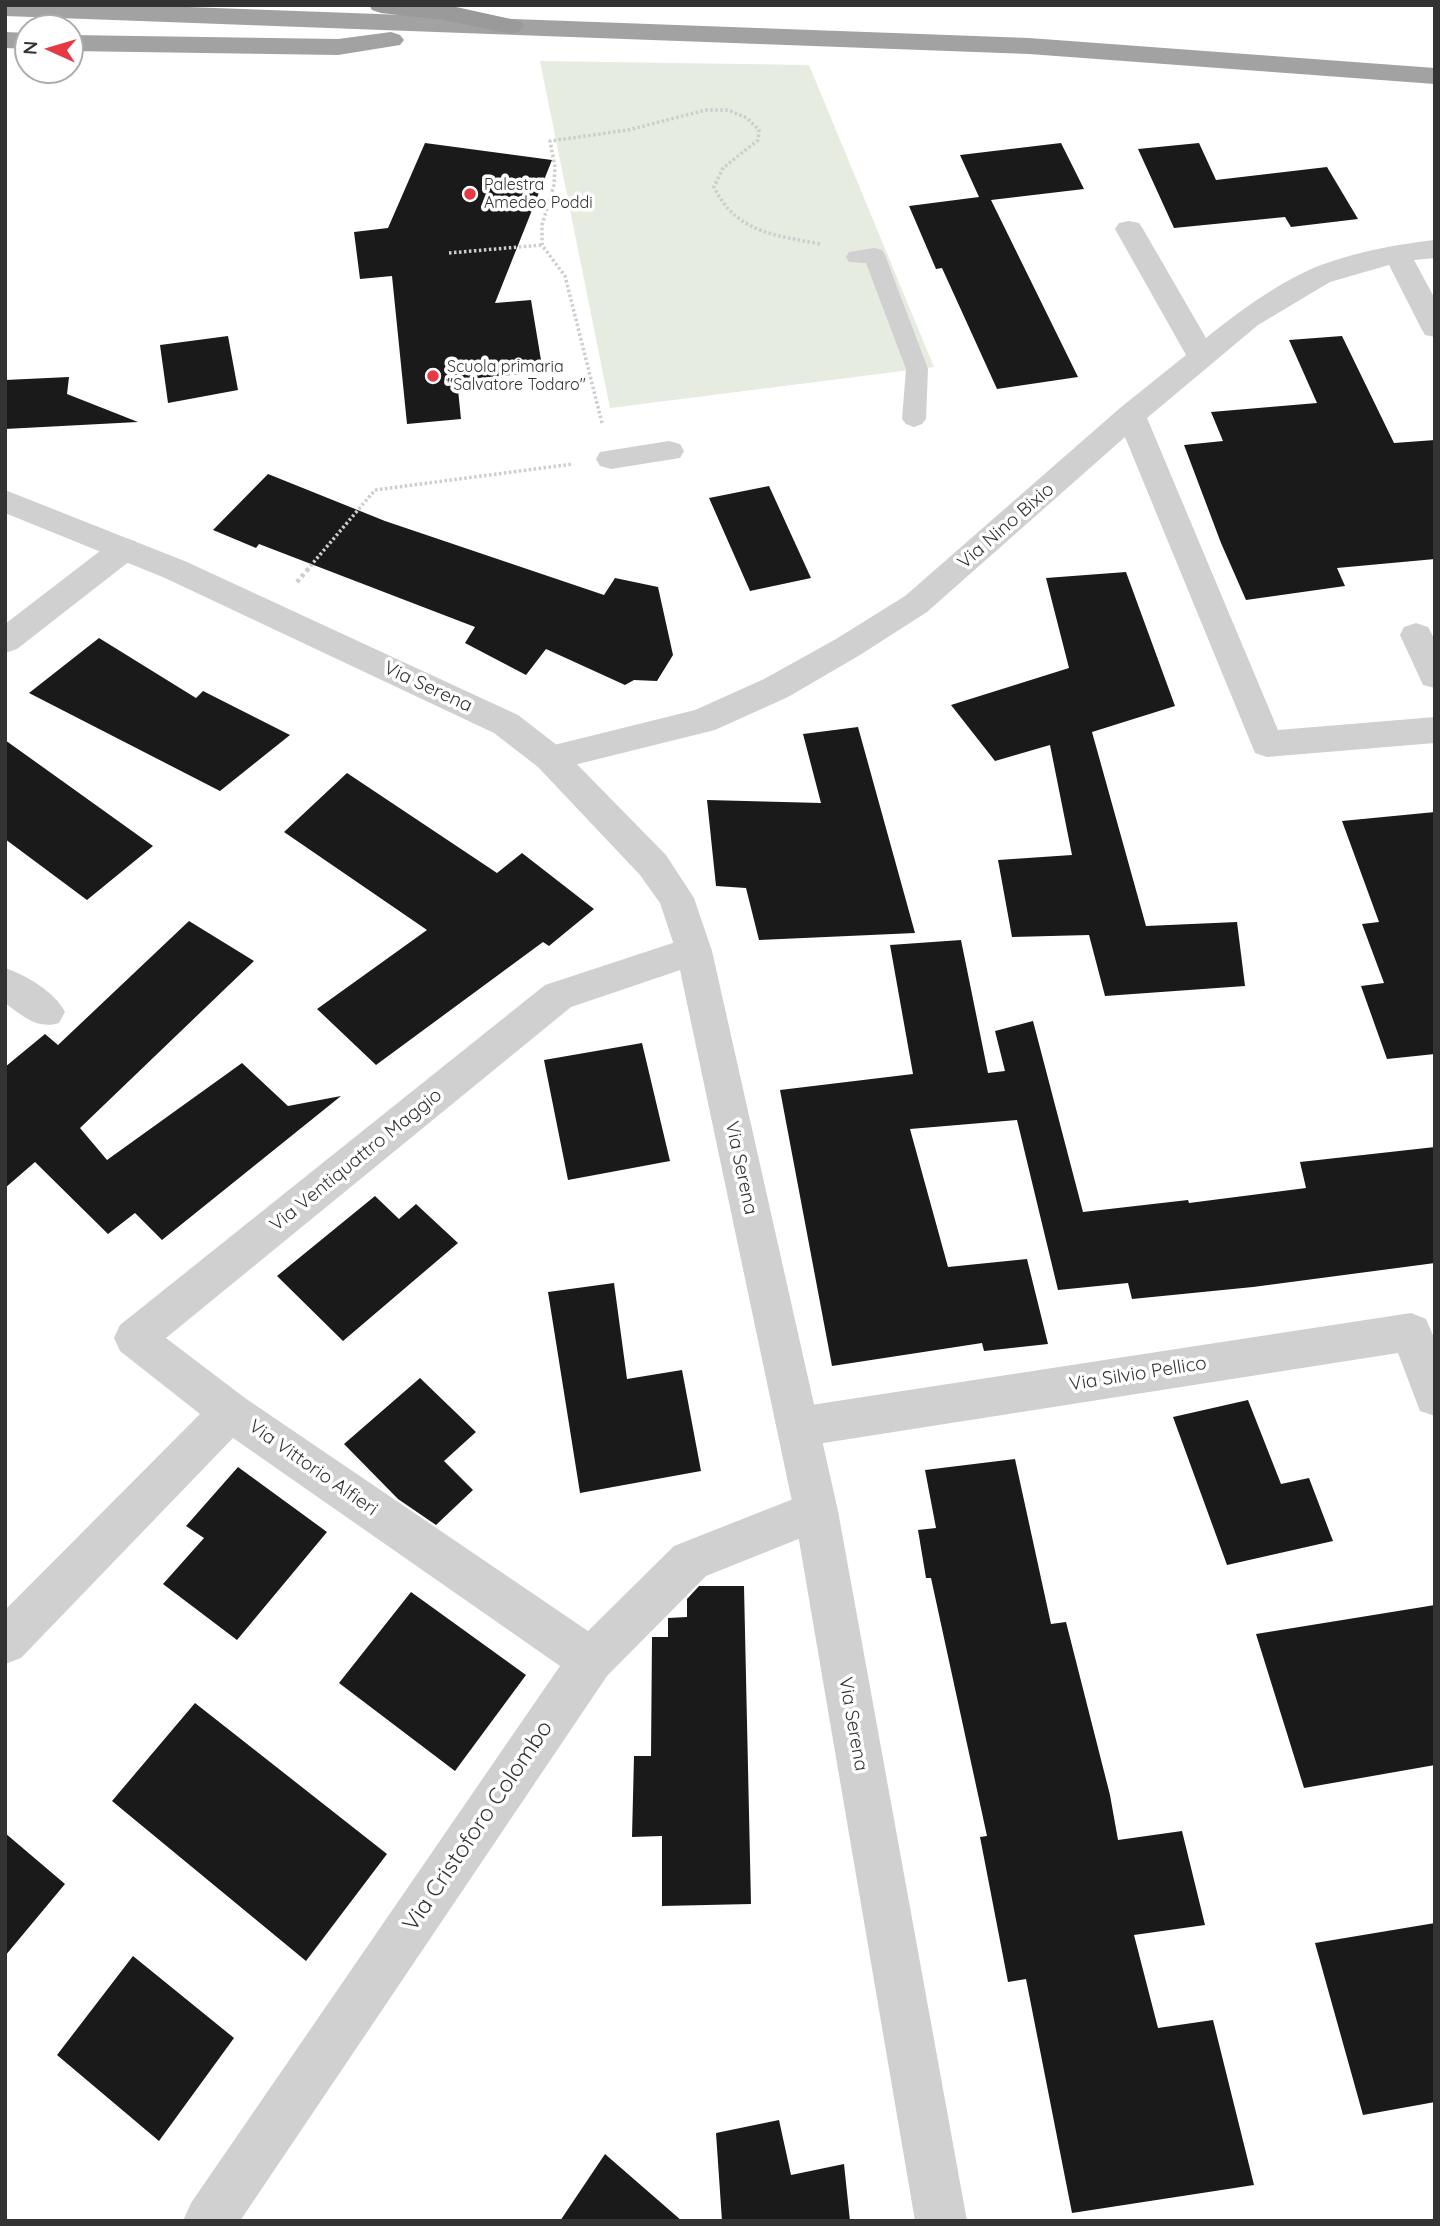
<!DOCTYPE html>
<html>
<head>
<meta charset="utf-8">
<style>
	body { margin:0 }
	#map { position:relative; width:1440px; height:2226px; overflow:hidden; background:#fff; font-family:Quicksand,sans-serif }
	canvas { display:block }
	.frame { position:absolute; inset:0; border:7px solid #333; pointer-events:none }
	.north { position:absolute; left:14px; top:14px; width:70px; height:70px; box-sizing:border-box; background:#fff; border:2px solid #adadad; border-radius:50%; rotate:274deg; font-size:19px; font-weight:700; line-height:28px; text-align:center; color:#333 }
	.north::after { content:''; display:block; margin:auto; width:24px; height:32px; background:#e63946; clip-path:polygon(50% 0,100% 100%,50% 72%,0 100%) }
</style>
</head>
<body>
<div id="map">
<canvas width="1440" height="2226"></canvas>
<div class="frame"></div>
<div class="north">N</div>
</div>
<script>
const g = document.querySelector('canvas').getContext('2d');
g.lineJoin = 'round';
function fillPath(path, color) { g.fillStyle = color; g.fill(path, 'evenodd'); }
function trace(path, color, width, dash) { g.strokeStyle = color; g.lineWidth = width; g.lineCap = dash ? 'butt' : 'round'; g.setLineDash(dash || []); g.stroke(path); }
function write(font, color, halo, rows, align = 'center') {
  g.font = font + ' Quicksand,sans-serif'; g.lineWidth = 7; g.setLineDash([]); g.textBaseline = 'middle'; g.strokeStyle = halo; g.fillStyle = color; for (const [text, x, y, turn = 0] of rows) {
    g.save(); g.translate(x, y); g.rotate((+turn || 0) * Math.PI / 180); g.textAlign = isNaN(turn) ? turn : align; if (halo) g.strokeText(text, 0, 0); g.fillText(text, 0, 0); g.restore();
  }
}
fillPath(new Path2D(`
	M540,61L809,65L934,367L610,408Z`), '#e6ecdf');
fillPath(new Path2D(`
	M425,143L552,160L495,303L531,300L543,372L457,380L461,419L407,424L392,276L360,279L354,232L388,228Z
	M1061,143L1084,189L991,200L1078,377L997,389L942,268L936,269L909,206L979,197L960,155Z
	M1199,143L1216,180L1327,167L1358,219L1291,227L1285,217L1174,228L1138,149Z
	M228,336L238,390L168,403L160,345Z
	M1342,336L1394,443L1435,440V559L1337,568L1345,586L1246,600L1221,543L1184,445L1223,441L1211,412L1317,403L1289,340Z
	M69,377L67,394L138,422L5,429V380Z
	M268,474L385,521L604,595L615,578L658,587L673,655L657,681L634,680L625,685L546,649L526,675L465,643L475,627L259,544L256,548L213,530Z
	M769,486L811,578L750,591L709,498Z
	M1126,572L1175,706L1092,732L1146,926L1237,922L1245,986L1105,996L1089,935L1012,937L998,860L1072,855L1050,745L995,761L951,705L1069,668L1046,578Z
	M99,638L196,698L203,691L290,735L220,791L29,693Z
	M858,727L915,933L759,940L746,888L716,886L707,800L821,803L803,734Z
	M5,740L153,846L87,900L5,839Z
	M347,773L497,873L522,853L594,909L549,946L543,942L376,1065L317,1009L427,930L284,832Z
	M1435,812V1054L1387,1059L1361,986L1384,983L1362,924L1379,922L1342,821Z
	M189,921L254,961L80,1128L107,1160L242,1063L288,1106L341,1096L162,1240L135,1213L108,1234L35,1162L5,1188V1067L45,1034L58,1045Z
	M961,940L988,1073L1005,1071L995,1031L1033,1021L1083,1212L1188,1200L1189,1203L1306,1188L1300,1162L1435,1147V1263L1253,1287L1132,1299L1128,1283L1058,1290L1017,1120L910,1129L948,1267L1027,1259L1048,1344L984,1351L982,1343L832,1366L780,1090L913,1074L890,945Z
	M642,1043L670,1161L568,1180L544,1060Z
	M375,1196L399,1219L416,1204L458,1243L343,1341L277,1276Z
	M614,1283L627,1379L682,1370L701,1471L580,1493L548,1292Z
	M420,1378L476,1432L444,1461L473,1490L436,1525L398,1499L344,1444Z
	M1248,1400L1281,1484L1309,1478L1333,1541L1227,1565L1173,1417Z
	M1015,1459L1051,1624L1066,1622L1110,1795L1118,1840L1182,1831L1205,1925L1134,1935L1158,2028L1213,2020L1254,2185L1072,2213L1026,1979L1008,1982L980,1837L987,1836L931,1578H926L918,1530L936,1528L925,1470Z
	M238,1467L327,1532L237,1640L163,1584L204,1538L186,1526Z
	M699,1586H744L751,1904L662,1906V1836L632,1837L634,1756H651L652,1637H668V1618L687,1617V1599Z
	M411,1592L526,1675L455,1771L339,1683Z
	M1435,1605V1765L1304,1788L1256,1634Z
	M195,1703L387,1854L306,1961L112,1801Z
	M5,1833L65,1884L5,1956Z
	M1435,1923V2102L1363,2115L1315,1943Z
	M133,1956L234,2038L159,2141L57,2055Z
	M779,2120L791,2175L844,2164L850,2221H722L716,2133Z
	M605,2154L682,2221H560Z`), '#1a1a1a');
trace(new Path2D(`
	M449,253L542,245
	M602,423L565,276L542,245V225L554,185L555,167L550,141L628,130L706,110H728L747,118L759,130L758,140L723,168L714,187C736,233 775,235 820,244
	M307,570L375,490L573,464`), '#cdcdcd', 3.5, [2.5, 2.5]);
trace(new Path2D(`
	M297,582L309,568`), '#cdcdcd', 4.5, [3.5, 3.5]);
fillPath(new Path2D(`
	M874,248L882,250L885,255L928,369L926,419L922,424L914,427L906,424L902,419L906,369L866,263L849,262L846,257L849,252Z`), '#d0d0d0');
fillPath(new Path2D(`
	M669,441L680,444L684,451L680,458L611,469L600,466L596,459L600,452Z`), '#d0d0d0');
fillPath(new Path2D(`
	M1129,221L1139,223L1143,229L1206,338C1237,313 1272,287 1309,270C1345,254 1396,244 1435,240V258L1414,260L1435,299V337L1425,335L1421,328L1389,265L1330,282L1258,325L1147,418L1278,730L1435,717V743L1267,757L1255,753L1125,437L927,612L860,655L788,697L715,730L550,771L538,767L533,758L538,749L695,710L764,679L836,639L905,596L1120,408L1186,355L1115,229L1119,223Z
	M124,538L135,541L140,549L135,557L17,649L5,653V624L113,541Z
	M1416,623L1428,627L1435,640V688L1423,685L1400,635L1404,627Z
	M694,936L707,941L712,951L707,961L571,1007L166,1338L245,1398L588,1631L674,1546L816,1490L831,1496L838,1511L831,1526L706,1576L607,1676L240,2221H183L191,2203L560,1666L233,1438L21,1658L5,1664V1610L200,1414L120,1351L114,1338L120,1325L545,985Z
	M5,968C26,975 55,992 65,1012L59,1023C37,1030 23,1016 5,1003Z
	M1411,1313L1426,1319L1435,1340V1416L1420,1411L1398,1353L798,1447L783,1441L777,1427L783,1413L798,1407Z`), '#d0d0d0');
fillPath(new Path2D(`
	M5,490L187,562L518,715L562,749L666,855L694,898L712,951L838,1511L967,2221H915L794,1511L676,951L660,903L640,875L538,767L494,733L165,578L5,513Z`), '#d0d0d0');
fillPath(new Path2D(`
	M5,5H134L1029,38L1435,68V84L1029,54L5,16Z
	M5,32L28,33V49L5,48Z
	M391,32L400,35L404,40L400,45L338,55L70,51V35L338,39Z`), '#a2a2a2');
fillPath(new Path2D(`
	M369,5H447L520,21L524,26L520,31L511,34L443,20L381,13L372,10Z`), '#9a9a9a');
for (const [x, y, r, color] of [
	[470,194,7,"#e63946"],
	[433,376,7,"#e63946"]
]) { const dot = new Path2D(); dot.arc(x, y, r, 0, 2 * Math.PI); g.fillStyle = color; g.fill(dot); trace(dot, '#fff', 2.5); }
write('16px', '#333', '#fff', [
	["Palestra",484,185],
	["Amedeo Poddi",484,203],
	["Scuola primaria",447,367],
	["\"Salvatore Todaro\"",447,385]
], 'left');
write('19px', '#333', '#fff', [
	["Via Nino Bixio",1006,526,-41],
	["Via Serena",428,687,25],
	["Via Ventiquattro Maggio",356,1160,-39],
	["Via Serena",741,1168,78],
	["Via Silvio Pellico",1138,1374,-9],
	["Via Vittorio Alfieri",313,1468,35],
	["Via Serena",853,1724,80]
]);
write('23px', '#333', '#fff', [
	["Via Cristoforo Colombo",478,1826,-56]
]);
</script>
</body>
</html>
